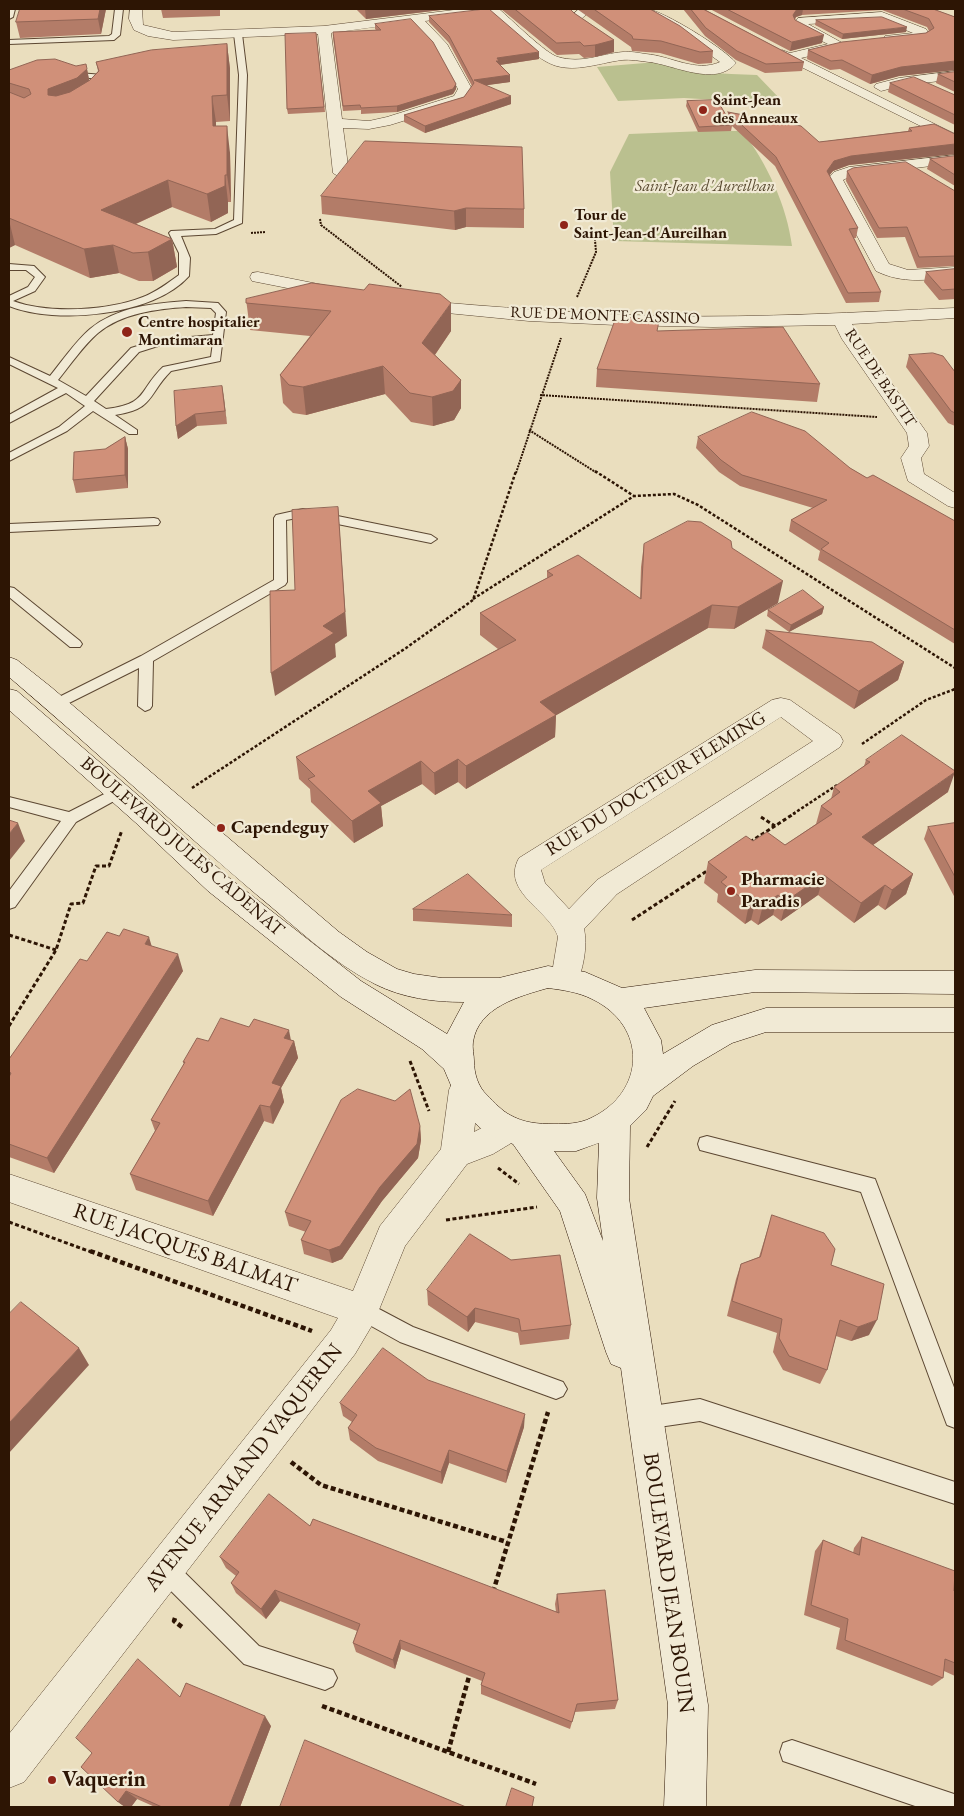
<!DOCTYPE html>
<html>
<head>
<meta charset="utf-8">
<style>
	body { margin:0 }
	#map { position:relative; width:964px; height:1816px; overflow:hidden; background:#eadebe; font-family:"EB Garamond",serif }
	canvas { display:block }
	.frame { position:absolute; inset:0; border:10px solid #2d1504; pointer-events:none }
</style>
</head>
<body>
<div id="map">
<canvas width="964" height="1816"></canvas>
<div class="frame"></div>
</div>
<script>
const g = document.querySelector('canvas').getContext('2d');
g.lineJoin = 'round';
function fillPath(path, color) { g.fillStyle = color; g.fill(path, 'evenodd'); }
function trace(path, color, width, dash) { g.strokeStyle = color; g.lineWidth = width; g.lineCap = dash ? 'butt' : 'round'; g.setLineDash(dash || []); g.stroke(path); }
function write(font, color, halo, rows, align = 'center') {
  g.font = font + ' "EB Garamond",serif'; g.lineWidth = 4.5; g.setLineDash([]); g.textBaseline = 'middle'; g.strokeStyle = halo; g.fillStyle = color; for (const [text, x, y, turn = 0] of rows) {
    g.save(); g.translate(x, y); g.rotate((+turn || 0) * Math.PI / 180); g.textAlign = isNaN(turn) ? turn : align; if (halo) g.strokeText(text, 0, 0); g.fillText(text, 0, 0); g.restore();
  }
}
fillPath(new Path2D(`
	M657,62C690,73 722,74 757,75L782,101L751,102L684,98L618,101L597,67Z
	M705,131H742C767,163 787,206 792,246L614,241L610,172L629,134Z`), '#bac08f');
const lane = new Path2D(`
	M9,9H15L13,17L9,19Z
	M115,9H123L120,35L114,40L9,44V40L109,36L112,34Z
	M238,32L242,34L247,75L242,223L216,234L181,236L190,258L189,276C154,316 56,325 9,306V296L28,287L35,277L26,270H9V264L34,266L45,277L35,291L13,301C48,314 108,311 143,297C156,292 168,283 179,275V253L169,233L171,231L215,229L234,220L239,75L234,34Z
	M66,72L116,76L120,78L116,80L63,76V72Z
	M186,301L218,303L226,312L220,361L171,371C147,395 155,409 115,415L137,430V434H129L93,411L67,431L9,461V453L59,427L85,406L66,393L9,423V415L58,388L9,364V357L50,376C63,360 75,342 90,329C116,307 155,303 186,301ZM186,307L211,308L216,313L213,335L157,340L131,348L86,396L58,380C71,364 83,346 98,333C122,313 157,309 186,307ZM213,342L211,357L163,367C138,391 148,404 106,409L94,401L139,352L158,346Z
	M303,509L431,535L437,539L431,543L303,517L286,520L287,582L285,585L153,661L152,706L150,709L145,711L138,706L139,668L61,707H51L49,704L51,701L141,656L274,580V518L276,515Z
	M154,518L158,519L160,522L158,525L9,532V524Z
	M9,587L14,588L80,641L82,644L80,647H70L9,597Z
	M118,787L123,788L126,792L123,796L76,822L15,907L9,909V891L61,821L9,807V797L69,812Z
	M707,1136L875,1179L955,1390V1428L947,1425L944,1417L861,1192L700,1150L698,1144L700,1138Z
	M362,1300L413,1327L563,1382L567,1389L563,1396L556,1399L400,1342L355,1317L352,1310L355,1303Z
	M700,1399L955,1482V1504L700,1421L645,1429L637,1426L634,1418L637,1410L645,1407Z
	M165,1558L173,1561L259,1646L333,1670L337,1678L333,1686L325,1690L244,1664L157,1577L154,1569L157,1561Z
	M792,1740L954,1794L955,1807H918L792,1764L783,1761L780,1752L783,1743Z`);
const street = new Path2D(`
	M130,9H142L143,25L173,32L324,26L462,9H499C511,19 546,54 558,57C582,64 600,54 623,52C630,51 638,53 646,54C671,56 696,73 720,62L695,44L632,9C636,9 642,8 647,9C664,11 725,49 736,63C716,88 672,64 649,62C640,61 630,59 622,60C598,63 570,75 547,62C531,54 504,26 489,13L425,21L447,44L472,89L464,102L390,125L369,129L343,128L349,173L341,178L333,173L318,34L173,40L148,36L134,30L129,19ZM412,22L435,46L458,89L454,96L387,117L369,121L342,119L331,33Z
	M579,9H602L600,12L588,13L580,20H572L570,17Z
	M882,12L926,29L930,36L924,40L885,42L884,39L885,36L913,33L881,20L808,24L846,45L845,48L801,58L955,134V143L775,54L782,50L790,53L828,44L795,28L793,25L798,18Z
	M955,71V79L900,86L881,91L874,87L876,84L899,78Z
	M955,155V163L851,176L843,180L889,264L908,270L955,267V277C928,280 902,284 876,271L827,180L834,172L849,167Z
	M258,272L338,288L344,289L347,293L344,297L338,298L252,281L250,277L252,273Z
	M412,300C496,307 580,314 665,316C762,318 858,312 955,308V318L852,324L860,339L927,433L929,446L921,458L924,474L955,493V508L948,506L908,481L901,458L909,446L907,433L842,339L835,325L713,327L616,325L529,321L406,309L403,305L406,301Z
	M781,698L790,700L840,735L843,741L840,747L617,894L584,929C588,945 583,972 575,987L565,990L555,987L551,979L558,937C551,911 500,892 519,858L772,700ZM781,717L813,741L597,880L569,909L545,883L541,870Z
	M464,1077L475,1081L479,1090L474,1132L507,1115L518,1119L523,1129L518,1139L493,1154L467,1164L405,1246L374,1322L355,1354L24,1782L9,1788V1734L331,1330L338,1318L9,1202V1174L353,1291L380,1226L441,1149L449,1090L453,1081Z`);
const secondary = new Path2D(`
	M9,657L17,660L51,687L339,932L367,952L397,969L414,974L442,978H499L548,966L585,972L622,988L755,970L955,971V994L755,992L644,1008L661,1040L663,1054L712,1025L766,1008H955V1032H766L732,1043L693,1066L653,1096L646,1110L630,1126L629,1198L708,1705L706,1807H664L668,1705L621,1368L611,1364L606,1352L560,1211L513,1144L487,1134L462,1111L444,1069L422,1049L341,997L208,891L136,823L9,710V689L17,691L154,809L228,877L361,981L447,1034L464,1002C433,1002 403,998 375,984C331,962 295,926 257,895C173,824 93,748 9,677ZM548,988C563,990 578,992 592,999C648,1026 646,1092 591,1118C579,1124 566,1124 554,1124C538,1124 524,1123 510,1115C502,1111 494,1102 487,1095C478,1087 474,1073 474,1061C474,1055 472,1048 473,1042C478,1007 520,996 548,988ZM599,1143L597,1198L603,1241L585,1194L554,1151H576Z`);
trace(lane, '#5c4732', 2);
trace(street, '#5c4732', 1);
trace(secondary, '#2d1504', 1);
trace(new Path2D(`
	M320,219L321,225L402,287
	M251,233L265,232
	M577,297L596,252L595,240
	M540,395L877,417
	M529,430L597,473
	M516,473L561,338`), '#2d1504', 2, [2, 1]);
trace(new Path2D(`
	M595,471L634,496
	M473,599L634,496L674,494L698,505L955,668
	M862,744L926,700L955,689
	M192,788L406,648L473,600L516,471
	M793,814L837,785`), '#2d1504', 2.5, [3, 2]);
trace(new Path2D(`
	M761,817L775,826
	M750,842L795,813
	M632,920L710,869
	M9,935L56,950
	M9,1026L56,950L71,904L83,903L96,866H109L122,830
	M410,1061L429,1111
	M647,1147L675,1101
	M498,1168L519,1184
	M446,1220L537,1207
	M9,1222L94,1253`), '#2d1504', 3, [4, 2.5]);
trace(new Path2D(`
	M90,1251L312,1331
	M291,1462L321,1485L507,1542
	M493,1592L548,1412
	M175,1618L174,1621L182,1627
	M322,1706L536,1784
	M448,1752L470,1673`), '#2d1504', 4.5, [5, 3]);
fillPath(lane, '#f1ead5');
fillPath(street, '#f1ead5');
fillPath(secondary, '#f1ead5');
fillPath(new Path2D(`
	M20,9H106L101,34L20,38L16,22Z
	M161,9H220V16L163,18Z
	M356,9H449L366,19Z
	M501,9H570L574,13L614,40V52L595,57L584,58L579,54L557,55Z
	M577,9H650L713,51L712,63L698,64L660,53L632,51L631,47Z
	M683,9H704L804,62L802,71L765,73L736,60L705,36Z
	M710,9H933L955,17V70L899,76L870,84L840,69L830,70L807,59L808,50L926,33L929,31L927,27L882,10L802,15L796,17L795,20L822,43L790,51Z
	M429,16L539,59L500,65L510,82L486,85L511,104L425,133L404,122V115L464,97L472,86L449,43L429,22Z
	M816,20L906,32L842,39L815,25Z
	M375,24L456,89L453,94L397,112L361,114V110L343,111L333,37L376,30L375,29Z
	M316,33L325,112L288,114L287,109Z
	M227,44L230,69V121L216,122V126L230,153L231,202H228V213L211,222L172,207L136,224L172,239L177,267L153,281H139L119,273L90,278L15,245L9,248V70L87,69L89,81L98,71L96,62Z
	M955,72V92L936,83L938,74Z
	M890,83L955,95V133L954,131L955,125L888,92Z
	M687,101L728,118V112L819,142L908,131L909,128L955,134V154L849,165L833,171L829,175L858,228L856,238H854L881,292L879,302L846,303L775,166L732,126L731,131L698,132L686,106Z
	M955,156V186L927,169L930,159Z
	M847,171L955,191V266L917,268L905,237L877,238L846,181Z
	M321,196L524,209V228L466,227L455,230L322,214Z
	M955,269V299L939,300L924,282L926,272Z
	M312,283L451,331L435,355L461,380V408L454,420L433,426L411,422L385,394L306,415L293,413L283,403L280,375L310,336L250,330L246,299Z
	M659,331L820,384L817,402L596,387L597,369Z
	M909,355L955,372V426L948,423L906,367Z
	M222,386L227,424L197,426L178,439L176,426Z
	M125,437L128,449V488L76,493L73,480L105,449Z
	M698,437L850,468L867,478L955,521V644L818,560L820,551L789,531L791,520L813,508L740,486L719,472L696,448Z
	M644,544L732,548L778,603L734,629L708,628L556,715L555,737L466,789L458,782L435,795L422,784L381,806L383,826L354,843L311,802L310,789L299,779L296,757L498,649L480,635V613L547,578V571L640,598L641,567Z
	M824,607L822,614L789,632L767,616L768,610Z
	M766,630L904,662L898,680L854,709L762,648Z
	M866,760L948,792L873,845L913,874L906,894L885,910L878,905L854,923L818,895L781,921L773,915L758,925L751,920L745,924L717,902L718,894L704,883L708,862L753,841L785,845L816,824L821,806L831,799L834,787L864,766Z
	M955,823V898L924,839L928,827Z
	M413,909L512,915V927L413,921Z
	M152,947L183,971L54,1173L9,1157V1059L87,961Z
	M291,1040L294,1041L298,1058L281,1088L284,1102L273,1124L264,1121L213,1216L136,1190L130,1174L155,1131L151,1120L184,1064L183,1062L208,1041Z
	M420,1126L421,1140L418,1158L382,1201L342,1259L332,1263L304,1254L301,1240L306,1232L289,1226L285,1212Z
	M772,1215L831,1265L869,1335L851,1341L836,1336L827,1370L820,1384L783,1370L773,1352L777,1333L727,1316L736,1279L741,1264L759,1257Z
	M427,1290L571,1325L569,1339L520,1345L518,1333L475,1322L468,1332L428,1305Z
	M428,1380L524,1427L506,1483L449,1463L442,1484L378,1461L350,1440L348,1428L352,1422L343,1416L340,1403Z
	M310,1526L556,1612L555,1604L557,1594L618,1700L615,1709L575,1712L570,1729L481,1694V1685L482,1681L401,1649L395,1669L356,1652L353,1643L357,1631L280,1601L266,1619L236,1593L231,1583L236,1576L226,1568L220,1557Z
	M862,1537L955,1591V1676L944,1671L943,1678L932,1686L836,1649L840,1628L804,1615L815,1551L823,1540L853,1553L854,1548Z
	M180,1697L271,1726L240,1807H155L137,1799L131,1807H125L118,1802Z`), '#b37c68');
fillPath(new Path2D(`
	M100,9H106L101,34L98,19Z
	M365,9H449L366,19Z
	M797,9H803L802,15L796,17L791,24L793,15Z
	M907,27L906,32L842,39L843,34Z
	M824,35L822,43L790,51L792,42Z
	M614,40V52L595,57V45Z
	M227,44L230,69V121L227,95Z
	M539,52V59L499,65L496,68L497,58Z
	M955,61V70L899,76L870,84L872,75L901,67Z
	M87,69L92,94L82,103L48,95V89Z
	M510,75V82L474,87V80Z
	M456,84V89L453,94L397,112V106Z
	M212,96L216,122V152L213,126Z
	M511,96V104L425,133V126Z
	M227,126L230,153L231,202L227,175Z
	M955,144V154L849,165L833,171L825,181L827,171L834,161L851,156Z
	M225,175L228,202V213L211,222L207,194Z
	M168,180L172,207L107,237L101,210Z
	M466,208V227L455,230L454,211Z
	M9,220L15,245L9,248Z
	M172,239L177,267L153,281L148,252Z
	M113,245L119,273L90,278L84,249Z
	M451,303V331L423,372L422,343Z
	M383,366L385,394L306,415L303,387Z
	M461,380V408L454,420L433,426L432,397Z
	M222,386L224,398L227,424L225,411Z
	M195,414L197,426L178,439L176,426Z
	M125,437L128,449V488L125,475Z
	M338,507L347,636L335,644L336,657L275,696L271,673L323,626Z
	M783,581L778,603L734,629L738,607Z
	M712,605L708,628L541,724L556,715L555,737L466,789V766L540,702Z
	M824,607L822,614L789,632L791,625Z
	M904,662L898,680L854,709L859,691Z
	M458,759V782L435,795L434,773Z
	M421,761L422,784L381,806L383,826L354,843L352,821L368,791Z
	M955,772L948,792L856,857L862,837Z
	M18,823L25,841L9,861V834Z
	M913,874L906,894L885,910L892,890Z
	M824,875L818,895L781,921L786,901Z
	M885,885L878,905L854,923L861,903Z
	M778,895L773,915L758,925L763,905Z
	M756,900L751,920L745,924L749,904Z
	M149,937L154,954L145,944Z
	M178,954L183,971L54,1173L47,1158Z
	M289,1030L292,1046L294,1041L298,1058L281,1088L284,1102L273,1124L270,1107L272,1083L284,1038Z
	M260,1105L264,1121L213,1216L208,1201Z
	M420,1126L421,1140L418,1158L382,1201L342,1259L332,1263L329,1250Z
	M475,1308V1322L468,1332L467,1317Z
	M877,1320L869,1335L851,1341L858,1327Z
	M79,1348L89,1365L9,1453V1423Z
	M525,1414L524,1427L506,1483L507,1471Z
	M449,1450V1463L442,1484L441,1472Z
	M275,1590L280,1601L266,1619L261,1609Z
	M400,1640L401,1649L395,1669L393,1660Z
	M265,1716L271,1726L240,1807H229Z
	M126,1791L137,1799L131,1807H125L118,1802Z`), '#926555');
const building = new Path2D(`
	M20,9H100L98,19L16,22Z
	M485,9H489L539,52L497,58L499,61H496L510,75L474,80L511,96L425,126L404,115L464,97L474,83L449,36L429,16Z
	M515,9H570L574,13L614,40L595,45L584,46L580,42L557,43Z
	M594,9H650L680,26L713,51L700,52L661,41L633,39L632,36Z
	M691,9H703L804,62L766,64L737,51L706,28Z
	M727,9H797L793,15L795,20L824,35L792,42Z
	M903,9H933L955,17V61L901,67L872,75L842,60L831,61L808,50L842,42L926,33L934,28L929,19Z
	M882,17L907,27L843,34L816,20Z
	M411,19L433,42L456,84L453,89L397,106L361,108L360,105L343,106L333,32L381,30L375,24Z
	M316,33L324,107L287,109L285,34Z
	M227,44V95L212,96L213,126H227V175H225V186L207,194L168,180L101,210L172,239L148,252L133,253L113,245L84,249L9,218V92L24,98L31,94L29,89L9,83V70L37,60L55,59L76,66L86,64L87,69L77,78L48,89V95L56,96L70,92L90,80L99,71L96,62L151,50Z
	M955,72V82L938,74Z
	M914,77L955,95V115L890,83Z
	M717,100L732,125L699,127L687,101Z
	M728,112L801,126L819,142L912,131L909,128L934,124L955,134V144L851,156L834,161L827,171L858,228L849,229L881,292L848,293L776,157Z
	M365,141L522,147L524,209L466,208L454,211L321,196Z
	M955,156V175L930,159Z
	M906,162L955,191V256L919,257L907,227L879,228L847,171L853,168Z
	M955,269V289L942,290L926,272Z
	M312,283L364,290L369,284L440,294L451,303L422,343L461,380L453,391L432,397L410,393L383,366L303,387L289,385L280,375L331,311L246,303V299Z
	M625,317L659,321L657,331L783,327L820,384L597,369L615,320L624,321Z
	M933,353L943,356L955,372V413L951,411L909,355Z
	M222,386L225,411L195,414L176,426L174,391Z
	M752,412L805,431L850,468L867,478L873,475L955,521V630L821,549L829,543L791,520L827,500L742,475L721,460L698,437Z
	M125,437V475L73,480L74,452L105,449Z
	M338,507L345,612L323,626L334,633L271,673L270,591L295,590L292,510Z
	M688,521L701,522L731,541L732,548L783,581L738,607L712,605L540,702L556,715L466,766L458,759L434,773L421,761L368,791L381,803L352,821L308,779L315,776L296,757L516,640L480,613L553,575L547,571L578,555L641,599L644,544Z
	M803,590L824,607L791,625L768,610Z
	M766,630L872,642L904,662L859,691Z
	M902,735L955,771V772L862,837L913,874L892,890L885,885L861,903L824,875L786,901L778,895L763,905L756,900L749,904L721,882L727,877L708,862L746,836L753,841L767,832L785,845L832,814L821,806L840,792L834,787L870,762L866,760Z
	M9,820L18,823L9,834Z
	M955,823V877L928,827Z
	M468,874L512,915L413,909Z
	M124,929L149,937L145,944L178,954L47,1158L9,1144V1077L11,1073L9,1072V1059L80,959L87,961L107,932L119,936Z
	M221,1018L249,1027L254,1019L289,1030L284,1038L294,1041L272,1083L281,1086L270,1107L260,1105L208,1201L130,1174L160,1123L151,1120L185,1062H183L197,1038L208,1041Z
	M358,1089L395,1101L410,1089L420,1126L417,1144L380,1187L340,1246L329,1250L301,1240L311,1221L285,1212L341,1100Z
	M772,1215L824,1233L835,1249L831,1265L884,1284L877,1320L858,1327L840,1320L827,1370L789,1356L779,1338L782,1319L732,1301L741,1264L760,1257Z
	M470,1234L511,1260L560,1255L571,1325L521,1331L519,1319L475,1308L467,1317L427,1290Z
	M21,1302L79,1348L9,1423V1314Z
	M383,1348L428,1380L525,1414L507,1471L449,1450L441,1472L376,1448L348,1428L357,1415L340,1403Z
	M269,1494L310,1526L313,1519L559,1613L557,1594L605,1590L618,1700L577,1704L572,1722L481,1685L485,1673L400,1640L393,1660L353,1643L360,1624L275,1590L261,1609L231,1583L239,1572L220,1557Z
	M862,1537L955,1571L954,1591H955V1663L945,1659L943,1678L845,1640L848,1619L811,1605L823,1540L859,1555Z
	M138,1659L180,1697L186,1683L265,1716L229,1807H162L126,1791L118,1802L81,1767L92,1753L76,1738Z
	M305,1740L466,1807H280Z
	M512,1788L534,1797L532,1807H506Z`);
fillPath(building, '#d09079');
trace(building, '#926555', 1);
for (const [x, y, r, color] of [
	[703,110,5,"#8f2418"],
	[564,225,5,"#8f2418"],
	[127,332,6,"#8f2418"],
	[221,828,5,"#8f2418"],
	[731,891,5,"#8f2418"],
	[52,1780,5,"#8f2418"]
]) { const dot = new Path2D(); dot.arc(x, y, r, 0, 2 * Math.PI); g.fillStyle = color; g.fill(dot); trace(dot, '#f1ead5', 2); }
write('bold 16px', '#2d1504', '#f1ead5', [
	["Saint-Jean",713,101],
	["des Anneaux",713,119],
	["Tour de",574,216],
	["Saint-Jean-d'Aureilhan",574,234],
	["Centre hospitalier",138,323],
	["Montimaran",138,341]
], 'left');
write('italic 16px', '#57482e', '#f1ead5', [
	["Saint-Jean d'Aureilhan",705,187]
]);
write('16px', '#2d1504', '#f1ead5', [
	["RUE DE MONTE CASSINO",605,316,2],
	["RUE DE BASTIT",880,378,56]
]);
write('19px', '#2d1504', '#f1ead5', [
	["RUE DU DOCTEUR FLEMING",656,784,-32],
	["BOULEVARD JULES CADENAT",182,847,41]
]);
write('bold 19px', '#2d1504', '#f1ead5', [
	["Capendeguy",231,828],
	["Pharmacie",741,880],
	["Paradis",741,902]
], 'left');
write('22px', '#2d1504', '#f1ead5', [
	["RUE JACQUES BALMAT",185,1249,19],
	["AVENUE ARMAND VAQUERIN",244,1468,-52],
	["BOULEVARD JEAN BOUIN",668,1583,82]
]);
write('bold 22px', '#2d1504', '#f1ead5', [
	["Vaquerin",62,1780]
], 'left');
</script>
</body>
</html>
